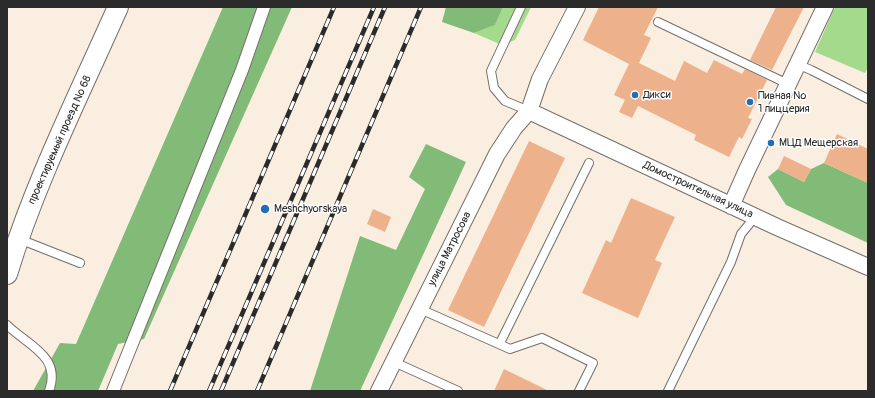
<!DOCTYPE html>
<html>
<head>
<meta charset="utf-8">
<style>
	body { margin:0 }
	#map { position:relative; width:875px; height:398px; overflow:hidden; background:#faeee0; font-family:Pangolin,sans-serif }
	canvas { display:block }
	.frame { position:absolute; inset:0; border:8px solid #2b2b2b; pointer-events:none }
</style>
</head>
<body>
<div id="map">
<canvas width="875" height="398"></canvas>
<div class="frame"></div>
</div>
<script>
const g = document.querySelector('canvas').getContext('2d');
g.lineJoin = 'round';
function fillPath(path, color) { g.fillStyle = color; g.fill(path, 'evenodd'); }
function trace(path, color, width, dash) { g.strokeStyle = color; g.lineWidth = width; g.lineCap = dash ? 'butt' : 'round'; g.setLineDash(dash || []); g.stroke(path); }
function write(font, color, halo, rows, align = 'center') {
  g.font = font + ' Pangolin,sans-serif'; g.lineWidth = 3; g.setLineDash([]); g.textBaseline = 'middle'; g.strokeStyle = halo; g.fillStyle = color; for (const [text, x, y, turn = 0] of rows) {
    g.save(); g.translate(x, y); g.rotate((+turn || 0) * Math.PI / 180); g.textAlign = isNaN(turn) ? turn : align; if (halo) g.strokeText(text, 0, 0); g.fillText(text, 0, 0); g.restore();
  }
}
fillPath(new Path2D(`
	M503,7H531L515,40L502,45L474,33L495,25Z
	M835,7H868V67L865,73L815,52Z`), '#a3da8c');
fillPath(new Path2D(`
	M223,7H292L144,339L118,344L98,391H33L60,343L76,344Z
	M446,7H503L495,25L474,33L442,22Z
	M426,144L466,162L360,391H310L360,236L396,250L425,189L409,177Z
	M824,163L868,183V243L786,205L768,177L778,169L804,182L811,169Z`), '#82ba78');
fillPath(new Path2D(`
	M599,7H658L644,35L651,38L639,63L675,81L684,61L707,73L714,60L742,74L745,69L767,80L748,118L752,119L742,139L739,137L729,157L694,140L696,135L638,106L632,118L619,112L625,100L614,95L629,64L583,40Z
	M776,7H804L772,70L750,60Z
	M837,134L868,149V183L824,163Z
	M529,141L565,158L484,327L448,310Z
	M784,156L811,169L804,182L778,169Z
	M631,198L675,217L655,260L662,263L638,318L582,293L606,240L611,243Z
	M373,209L391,217L385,232L367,224Z
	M504,369L549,391H494Z`), '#edb18b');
const service = new Path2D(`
	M521,7L491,71L494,88L505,101L529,111
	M658,22L788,84
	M797,64L811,70L868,99
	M19,239L80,263
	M420,309L510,349L542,338L593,363L579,391
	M7,325C27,345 62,356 49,391
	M500,343L589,163
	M394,362L458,391
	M668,391L731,262L741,234L755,217`);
const pedestrian = new Path2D(`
	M113,391L242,70L264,7`);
const minor = new Path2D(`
	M529,111L777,227L868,267
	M731,206L747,170L825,7
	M379,391L497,154L514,128L529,111L540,79L577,7`);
const tertiary = new Path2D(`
	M7,274C35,182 79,95 118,7`);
trace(service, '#736f6a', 10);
trace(pedestrian, '#736f6a', 14);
trace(minor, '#736f6a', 18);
trace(tertiary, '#736f6a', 22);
trace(service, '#fff', 8);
trace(pedestrian, '#fff', 12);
trace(minor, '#fff', 16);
trace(tertiary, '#fff', 20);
const rail = new Path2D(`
	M170,391L334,7
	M209,391L374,7
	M221,391L385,7
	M257,391L421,7`);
trace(rail, '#2b2b2b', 4.5);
trace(rail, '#fff', 3, [9]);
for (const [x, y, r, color] of [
	[635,95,4,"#1f6fb2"],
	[750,102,4,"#1f6fb2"],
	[771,143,4,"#1f6fb2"],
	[265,209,5,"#1f6fb2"]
]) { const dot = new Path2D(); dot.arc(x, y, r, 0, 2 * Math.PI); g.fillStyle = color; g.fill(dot); trace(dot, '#fff', 1.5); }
write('11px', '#2b2b2b', '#fff', [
	["Дикси",643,95],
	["Пивная №",758,96],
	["1 пиццерия",758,109],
	["МЦД Мещерская",779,143],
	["Meshchyorskaya",274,209]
], 'left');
write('11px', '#2b2b2b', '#fff', [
	["проектируемый проезд № 68",60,140,-66],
	["Домостроительная улица",698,190,25],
	["улица Матросова",450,249,-63]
]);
</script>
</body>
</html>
